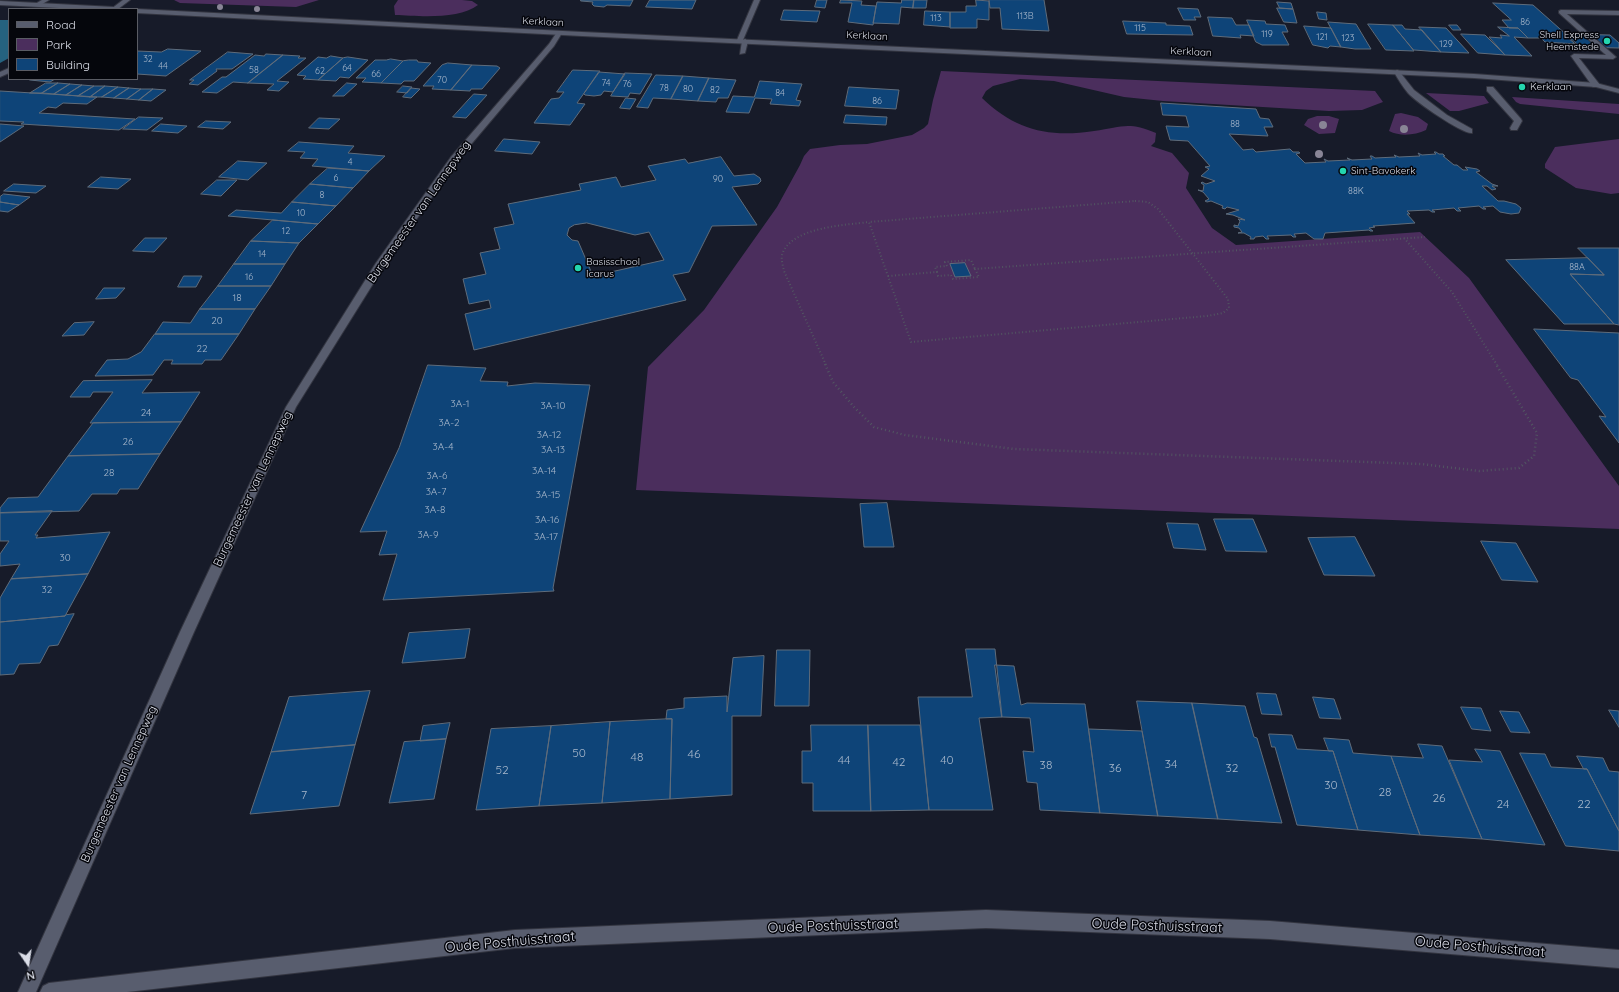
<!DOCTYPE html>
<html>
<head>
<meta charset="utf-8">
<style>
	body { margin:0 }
	#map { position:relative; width:1619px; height:992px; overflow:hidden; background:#171b29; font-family:Quicksand,sans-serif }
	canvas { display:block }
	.legend { position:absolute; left:8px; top:8px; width:130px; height:72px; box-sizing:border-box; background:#05060c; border:1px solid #5a5c64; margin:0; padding:5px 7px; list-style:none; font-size:12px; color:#dadde7 }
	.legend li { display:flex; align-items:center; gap:8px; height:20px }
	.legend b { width:20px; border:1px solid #5a5c64 }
	.north { position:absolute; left:8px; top:944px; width:40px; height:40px; -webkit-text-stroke:3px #05060c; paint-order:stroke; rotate:167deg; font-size:11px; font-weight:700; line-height:16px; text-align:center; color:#dadde7 }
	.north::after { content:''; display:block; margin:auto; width:14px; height:18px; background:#dadde7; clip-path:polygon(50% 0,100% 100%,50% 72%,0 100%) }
</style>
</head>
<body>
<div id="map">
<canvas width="1619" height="992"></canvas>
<ul class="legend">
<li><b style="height:5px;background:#585d6e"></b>Road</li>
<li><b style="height:11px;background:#4b2e5d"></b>Park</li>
<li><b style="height:11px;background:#0e4478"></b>Building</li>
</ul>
<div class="north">N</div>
</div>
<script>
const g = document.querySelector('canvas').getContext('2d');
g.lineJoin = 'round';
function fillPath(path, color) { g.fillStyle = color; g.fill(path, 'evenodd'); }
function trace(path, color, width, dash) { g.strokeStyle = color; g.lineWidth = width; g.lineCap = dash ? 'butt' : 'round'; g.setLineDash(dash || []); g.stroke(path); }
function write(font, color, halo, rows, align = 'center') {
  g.font = font + ' Quicksand,sans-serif'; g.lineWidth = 3; g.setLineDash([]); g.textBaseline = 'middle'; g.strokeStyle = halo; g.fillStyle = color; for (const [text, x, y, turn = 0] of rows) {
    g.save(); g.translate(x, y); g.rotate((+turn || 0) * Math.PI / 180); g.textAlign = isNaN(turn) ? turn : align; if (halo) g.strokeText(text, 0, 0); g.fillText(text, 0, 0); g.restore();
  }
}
fillPath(new Path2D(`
	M174,0H319L296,7L180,3Z
	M398,0H462L472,1L478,5C459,20 418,16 395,15L394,6Z
	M941,71L1375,91L1383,102L1362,110L1329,111L1163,101L1124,97L1054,81L1020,79L993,86L986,91L982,98C1015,130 1049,138 1094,131C1122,127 1128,121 1156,133L1155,142L1151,146L1172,153L1189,173L1186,188L1212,228L1236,245L1420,232L1469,278L1619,486V529L636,490L648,367L704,310L777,207L800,165L804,156L810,149L840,145L867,144L912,135L924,128L928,124L933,100Z
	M1426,93L1484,96L1489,103L1459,111H1450Z
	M1512,97L1619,104V114L1520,104L1516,102Z
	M1401,113L1418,117L1428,124L1426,130C1415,135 1401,137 1389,131L1395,114Z
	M1317,116H1329L1339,119L1335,133L1319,134L1304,125L1308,119Z
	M1619,139V193L1611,194L1576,188L1545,168V164L1555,147Z`), '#4b2e5d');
fillPath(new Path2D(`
	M0,20H9V58L0,63Z`), '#25627f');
const building = new Path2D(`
	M581,0H633L630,6L607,5L604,7L594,6L592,4L593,2L581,1Z
	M650,0H696L692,9L646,7Z
	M817,0H827L825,8L815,7Z
	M841,0L862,1L861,5L876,6L873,25L848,22L852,3H840Z
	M902,0H914L913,8L901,7L899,24L873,23L877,2L901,3Z
	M914,0H927L926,8H913Z
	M976,0L989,1V20L977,19V28H950V12H966V6H976Z
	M1044,0L1049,31L1002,29L1000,8H990L989,0Z
	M1277,2L1291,3L1293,9L1280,8Z
	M1493,3L1533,5L1577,44L1545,42L1541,38H1528L1518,28H1509L1502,20H1511Z
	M1178,8L1198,9L1201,17H1194L1196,20H1184Z
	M1277,8L1293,9L1297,23L1284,22Z
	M784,10L820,11L817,22L781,20Z
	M925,11L950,12V27L924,25Z
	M1317,12L1326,13L1327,20L1319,19Z
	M1208,17L1232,18L1236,25H1249L1254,36L1240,35L1241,38L1213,36Z
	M1247,20L1265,21L1266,24L1285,25L1288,32H1282L1289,45H1262L1256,42Z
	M1123,21L1166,23V25L1190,26L1193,35L1127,34Z
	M1328,22L1356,24L1371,49H1355L1341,47Z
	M1368,24L1393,25L1414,51L1386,50Z
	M1393,25H1402L1405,29L1422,30L1441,52L1414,50Z
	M1449,25H1457L1461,30H1453Z
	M1304,26L1331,28L1341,47L1330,46L1328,48L1313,45Z
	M1419,27L1446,28L1469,53L1441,52Z
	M1498,27L1518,28L1528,38L1514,37L1532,56L1505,55L1489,37L1502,38L1500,35L1509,36Z
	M1461,34L1485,35L1505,55L1478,53Z
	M1564,34L1610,35L1619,43V48L1579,47Z
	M168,49L201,51L166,76L137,74V51L161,52Z
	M228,52L253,54L232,69H216L217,71L198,85L189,84L194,80H190Z
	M266,54L283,55L248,83L233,82L217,93L202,92L222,77H226L255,55L264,56Z
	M283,55L300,56L298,58H306L277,81L289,82L279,91L267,90L274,84L248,83Z
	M331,56L343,58L318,80L303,79L306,76L297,75L318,57L326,58Z
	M348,57L368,60L349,78L340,77L336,81L318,80L343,58Z
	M391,59L403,61L381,83L362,82L366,78H356L375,60H386Z
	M409,60H417L418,62L431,63L414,81H404L401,84L381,83L403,61Z
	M448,63L472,65L451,90L432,89L434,86H423L442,65Z
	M472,65L497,66L500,68L482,89H471L470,91L451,90Z
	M573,70L600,71L577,103L585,104L570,125L534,123L551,99L559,98L564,92H557Z
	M599,72L625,74L613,92L604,91L601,95L594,96L585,95L584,94Z
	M625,73L652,74L640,94L630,93L628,97L611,96Z
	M656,75L683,76L671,99L653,98L648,108L637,107Z
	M683,76L709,78L698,101L671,99Z
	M709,78L736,80L728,98H718L716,102L698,101Z
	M32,79H55L50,82L30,80Z
	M760,81L802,84L796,100L801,101L799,106L770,104L772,99L755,98L749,113L726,112L733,96L754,97Z
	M46,83H58L42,93H30Z
	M58,83L70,84L54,94L42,93Z
	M347,83L357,84L344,96H333Z
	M70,84L82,85L66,95L54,94Z
	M82,85L94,86L78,96L66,95Z
	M94,86H105L90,97L78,96Z
	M105,86L118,87L102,97H90Z
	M403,86L412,87L407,93L397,92Z
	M118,87L129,88L114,98L102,97Z
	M849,87L899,90L896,109L845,106Z
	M129,88L141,89L127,99L114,98Z
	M411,88L420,89L411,98L403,97Z
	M141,89H153L139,100L127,99Z
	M153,89L166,90L151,101L139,100Z
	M0,91L97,97L87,104L63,103L56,108L48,107L39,113L135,119L119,130L21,124L24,122L0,121Z
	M474,94L487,95L466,118L453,117Z
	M626,98L636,99L630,109L620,108Z
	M1161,103L1256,109L1260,118L1269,119L1273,127H1264L1268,136L1229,134L1243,150L1253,149L1256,152L1290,149L1293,152H1299L1300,153L1296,154L1305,163L1326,162L1324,159L1328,161L1350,160L1347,158L1352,160L1372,159L1370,156H1372L1375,158L1396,157L1394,155L1399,157L1420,156L1418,153L1422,155L1436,154L1434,152H1436L1439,154H1443L1445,156H1443L1454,165H1457L1463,170H1468L1465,167L1477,169L1480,171L1476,172L1492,184L1498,186H1492L1496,189L1492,190L1487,186H1482L1498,201H1504L1516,204L1521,208L1519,213L1511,214L1500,212L1493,206L1483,207L1486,209H1483L1479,206L1458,208L1461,211H1457L1454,208L1432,210L1435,212H1432L1429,210L1407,211L1410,214H1407L1415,223L1373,226L1375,227L1369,228L1373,231H1370L1369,230L1325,233L1323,239H1314L1306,233L1294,234L1296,237H1293L1291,235L1267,236L1269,239H1266L1263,236L1255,237L1254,239H1250L1251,237L1244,233H1238L1242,232L1239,228L1234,227V225L1238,226L1240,221L1238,219L1245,220L1233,215L1226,214L1239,210L1227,207L1225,209L1222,208L1223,206L1211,201L1207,202L1205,201L1209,199L1203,192L1198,190L1203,191L1204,185L1201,183L1202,182L1206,184L1215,181L1201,176L1209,169L1205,167L1210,166L1188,141L1170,140L1166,126L1189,127L1186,116L1163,115Z
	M846,115L887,117L886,125L844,123Z
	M139,117L163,118L147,130L123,129Z
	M319,118L340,119L329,129L309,128Z
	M206,121L231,122L223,129L198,127Z
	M0,124L24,126L0,142Z
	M161,124L187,126L178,133L152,131Z
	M504,139L540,142L532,154L495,151Z
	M299,142L354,146L348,153L385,156L369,171L312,166L318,159L300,158L305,152L288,151Z
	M721,157L734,176L754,174L760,178L761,181L758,184L732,187L757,225L712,226L689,272L673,275L686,300L474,350L465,314L491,308L489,300L469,304L463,279L486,274L480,253L500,249L494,228L514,224L508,204L581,190L579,184L616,177L621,187L656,180L648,166L685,159L688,163ZM587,223L635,235L649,232L664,260L593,276L578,241L572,240L567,235L569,228L574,225Z
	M238,161L267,163L248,180L219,177Z
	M328,168L369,171L353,188L310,184Z
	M101,177L131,179L118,189L88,187Z
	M217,180H237L221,196L201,194Z
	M14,184L46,186L36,193L4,191Z
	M310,184L353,188L336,206L292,202Z
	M4,194L30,197L19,205L0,202V197Z
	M0,202L19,205L8,212L0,211Z
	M292,202L336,206L318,224L228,216L236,210L281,213Z
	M273,220L318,224L299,243L251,241Z
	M145,238H167L154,252L133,251Z
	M251,241L299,243L285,264H234Z
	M1578,248H1619V325L1614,324L1570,274L1604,275Z
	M1588,258L1604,275L1570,274L1614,324H1564L1506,260Z
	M965,263L971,276L955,277L950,264Z
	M234,264H285L271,286H218Z
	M184,276H202L196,287H178Z
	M218,286H271L255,309H200Z
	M104,288H125L116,298L96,299Z
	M200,309H255L239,334H155L163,322L190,323Z
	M94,322L84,335L62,336L74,323Z
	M1534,329L1619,333V443L1599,416L1606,417L1578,380L1571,378Z
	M155,334H239L221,360H205L202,364H171L173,360H164L153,375L95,376L107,360L128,359L141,352Z
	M428,365L486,368L480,381L508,382L507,386L535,383L590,385L553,588L554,591L383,600L397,554L379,555L387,531L360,532L399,448Z
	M152,380L142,393L200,392L181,422L90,423L113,392H93L90,397H70L83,381Z
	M181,422L160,454L68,456L93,423Z
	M160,454L138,489H120L117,494H92L79,511L0,513V508L8,498L38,497L68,456Z
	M887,503L894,547H864L860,504Z
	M52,511L35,535H38L36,538L110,532L88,574L11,579L20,564L0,566V554L9,541H0V513Z
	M1214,519H1253L1267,552L1226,551Z
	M1167,523L1198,524L1206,550L1174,548Z
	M1355,537L1375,576L1324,575L1308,538Z
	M1481,541L1516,543L1538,582L1502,580Z
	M88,574L65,616L0,622V598L11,579Z
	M74,614L58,645L49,646L40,663L19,664L14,674L0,675V622L65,616L66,615Z
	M470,629L465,658L402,663L409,633Z
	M966,649H995L1002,717L979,718L993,810H929L918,697H972Z
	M777,650H810L809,706H775Z
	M764,656L761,716H732V795L670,799L672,719H666L667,710L684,708V698L727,696V712L733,658Z
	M995,665L1014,666L1021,705L1027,703L1085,704L1100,813L1040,810L1037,783L1027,782L1023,751L1034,752L1030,718L1002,717Z
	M370,691L355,745L271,752L289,697Z
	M1257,693L1276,694L1282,715L1262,714Z
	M1313,697L1334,699L1341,719L1320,718Z
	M1137,701L1192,703L1218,819L1158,816Z
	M1192,703L1245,706L1254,737L1257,738L1282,823L1218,819Z
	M1461,707L1481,708L1491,731L1472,729Z
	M1609,710L1619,711V727Z
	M1500,711L1519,712L1530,733L1511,732Z
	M672,719L670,799L602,803L610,722Z
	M610,722L602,803L539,806L551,726Z
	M450,723L446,739L420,741L423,726Z
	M811,725H868L871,811H813V783H802V751H811Z
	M868,725H920L929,810L871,811Z
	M551,726L539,806L476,810L491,729Z
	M1089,729L1142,731L1158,816L1100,813Z
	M1269,734L1292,735L1297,749L1333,751L1358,830L1297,825L1275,747H1272Z
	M1324,738L1349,740L1353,753L1391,756L1420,835L1358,830L1333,751H1329Z
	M446,739L434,799L389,803L404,742Z
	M1418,744L1442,746L1482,839L1420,835L1391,756L1423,758Z
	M355,745L339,806L250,814L271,752Z
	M1475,749L1500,751L1545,845L1482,839L1449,760L1482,762Z
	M1520,753L1545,754L1551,767L1587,769L1619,831V851L1566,846Z
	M1577,756L1603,758L1609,771L1619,772V831L1587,769H1584Z`);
fillPath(building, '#0e4478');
trace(building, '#5f6c7b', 1);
const service = new Path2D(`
	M42,0H49L39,6H35V4Z
	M1561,10L1619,11V15L1567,14L1616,57L1613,59L1579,58L1600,85L1599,87H1593L1571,56L1574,54L1606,55L1559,13V11Z
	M745,39L748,41L745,53L740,54L742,41Z
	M1397,70L1399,71L1414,90L1447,115L1472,129V133C1462,134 1416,102 1408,93C1403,87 1398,79 1394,72Z
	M1487,87H1493L1521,119L1522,121L1517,130H1511L1510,128L1514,121L1487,91Z`);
const minor = new Path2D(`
	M754,0H760L743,40L738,41L737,40Z
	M0,1L114,7L117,9H79L0,5Z
	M557,32L562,33L554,46L457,161L386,263L296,407L194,632L36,992H18L180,632L286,407L376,263L451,157L549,44Z
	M9,68V73L0,77V72Z
	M986,910L1270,921L1619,950V968L1270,939L986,928L515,948L127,992H40L43,986L49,983L515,930Z`);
const tertiary = new Path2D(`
	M123,0H130L118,9H111Z
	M137,9L582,32L1474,74L1596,83L1619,89V93L1596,87L1474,78L582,36L137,13Z`);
trace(service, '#333540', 2);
trace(minor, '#333540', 2);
trace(tertiary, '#333540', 2);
trace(new Path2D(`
	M1135,201L1148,202L1158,209L1228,299L1229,308L1223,313L1207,316L911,342L869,222Z
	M1404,238L1452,292L1497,365
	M937,272L935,267L947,266L945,262L971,260L975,269
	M888,276L937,272L938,276L951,275L953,279L979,277L975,269L1425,237
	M826,365L784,271C783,266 781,260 782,255C790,227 846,225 869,222`), '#525562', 2, [1, 2.5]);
trace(new Path2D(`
	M825,364L833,382L854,407L874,427L905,435L1014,449L1421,464L1479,471L1519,468L1534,456L1537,433L1496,364`), '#525562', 2.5, [1, 3]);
fillPath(service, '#585d6e');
fillPath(minor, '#585d6e');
fillPath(tertiary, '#585d6e');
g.fillStyle = '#898596';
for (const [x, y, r] of [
	[220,7,3],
	[257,9,3],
	[1323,125,4],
	[1404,129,4],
	[1319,154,4]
]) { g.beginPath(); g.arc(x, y, r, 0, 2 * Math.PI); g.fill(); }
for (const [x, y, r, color] of [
	[1607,41,4,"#24d5ae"],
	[1522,87,4,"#24d5ae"],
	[1343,171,4,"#24d5ae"],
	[578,268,4,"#24d5ae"]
]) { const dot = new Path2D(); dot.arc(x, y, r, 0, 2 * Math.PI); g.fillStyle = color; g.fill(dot); trace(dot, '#05060c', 1.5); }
write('9px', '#a7b7cb', null, [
	["113B",1025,16],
	["113",936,18],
	["86",1525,22],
	["115",1140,28],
	["119",1267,34],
	["121",1322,37],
	["123",1348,38],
	["129",1446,44],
	["32",148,59],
	["44",163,66],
	["64",347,68],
	["58",254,70],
	["62",320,71],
	["66",376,74],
	["70",442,80],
	["74",606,83],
	["76",627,84],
	["78",664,88],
	["80",688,89],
	["82",715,90],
	["84",780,93],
	["86",877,101],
	["88",1235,124],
	["4",350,162],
	["6",336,178],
	["90",718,179],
	["88K",1356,191],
	["8",322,195],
	["10",301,213],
	["12",286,231],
	["14",262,254],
	["88A",1577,267],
	["16",249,277]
]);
write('10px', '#dadde7', '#05060c', [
	["Kerklaan",543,22,3],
	["Kerklaan",867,36,3],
	["Kerklaan",1191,52,3]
]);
write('10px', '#dadde7', '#05060c', [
	["Shell Express",1599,35,"right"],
	["Heemstede",1599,47,"right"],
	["Kerklaan",1530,87],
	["Sint-Bavokerk",1351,171],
	["Basisschool",586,262],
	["Icarus",586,274]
], 'left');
write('10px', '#a7b7cb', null, [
	["18",237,298],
	["20",217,321],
	["22",202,349],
	["3A-1",460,404],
	["3A-10",553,406],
	["24",146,413],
	["3A-2",449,423],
	["3A-12",549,435],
	["26",128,442],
	["3A-4",443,447],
	["3A-13",553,450],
	["3A-14",544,471],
	["28",109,473],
	["3A-6",437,476],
	["3A-7",436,492],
	["3A-15",548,495],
	["3A-8",435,510],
	["3A-16",547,520],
	["3A-9",428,535],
	["3A-17",546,537],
	["30",65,558],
	["32",47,590]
]);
write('12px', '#dadde7', '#05060c', [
	["Burgemeester van Lennepweg",419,212,-55],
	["Burgemeester van Lennepweg",253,489,-65],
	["Burgemeester van Lennepweg",119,784,-66]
]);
write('12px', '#a7b7cb', null, [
	["50",579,753],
	["46",694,754],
	["48",637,757],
	["44",844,760],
	["40",947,760],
	["42",899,762],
	["34",1171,764],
	["38",1046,765],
	["36",1115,768],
	["32",1232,768],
	["52",502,770],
	["30",1331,785],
	["28",1385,792],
	["7",304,795],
	["26",1439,798],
	["24",1503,804],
	["22",1584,804]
]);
write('14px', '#dadde7', '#05060c', [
	["Oude Posthuisstraat",833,926,-2],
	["Oude Posthuisstraat",1157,926,2],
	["Oude Posthuisstraat",510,942,-5],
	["Oude Posthuisstraat",1480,947,5]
]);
</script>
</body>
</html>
